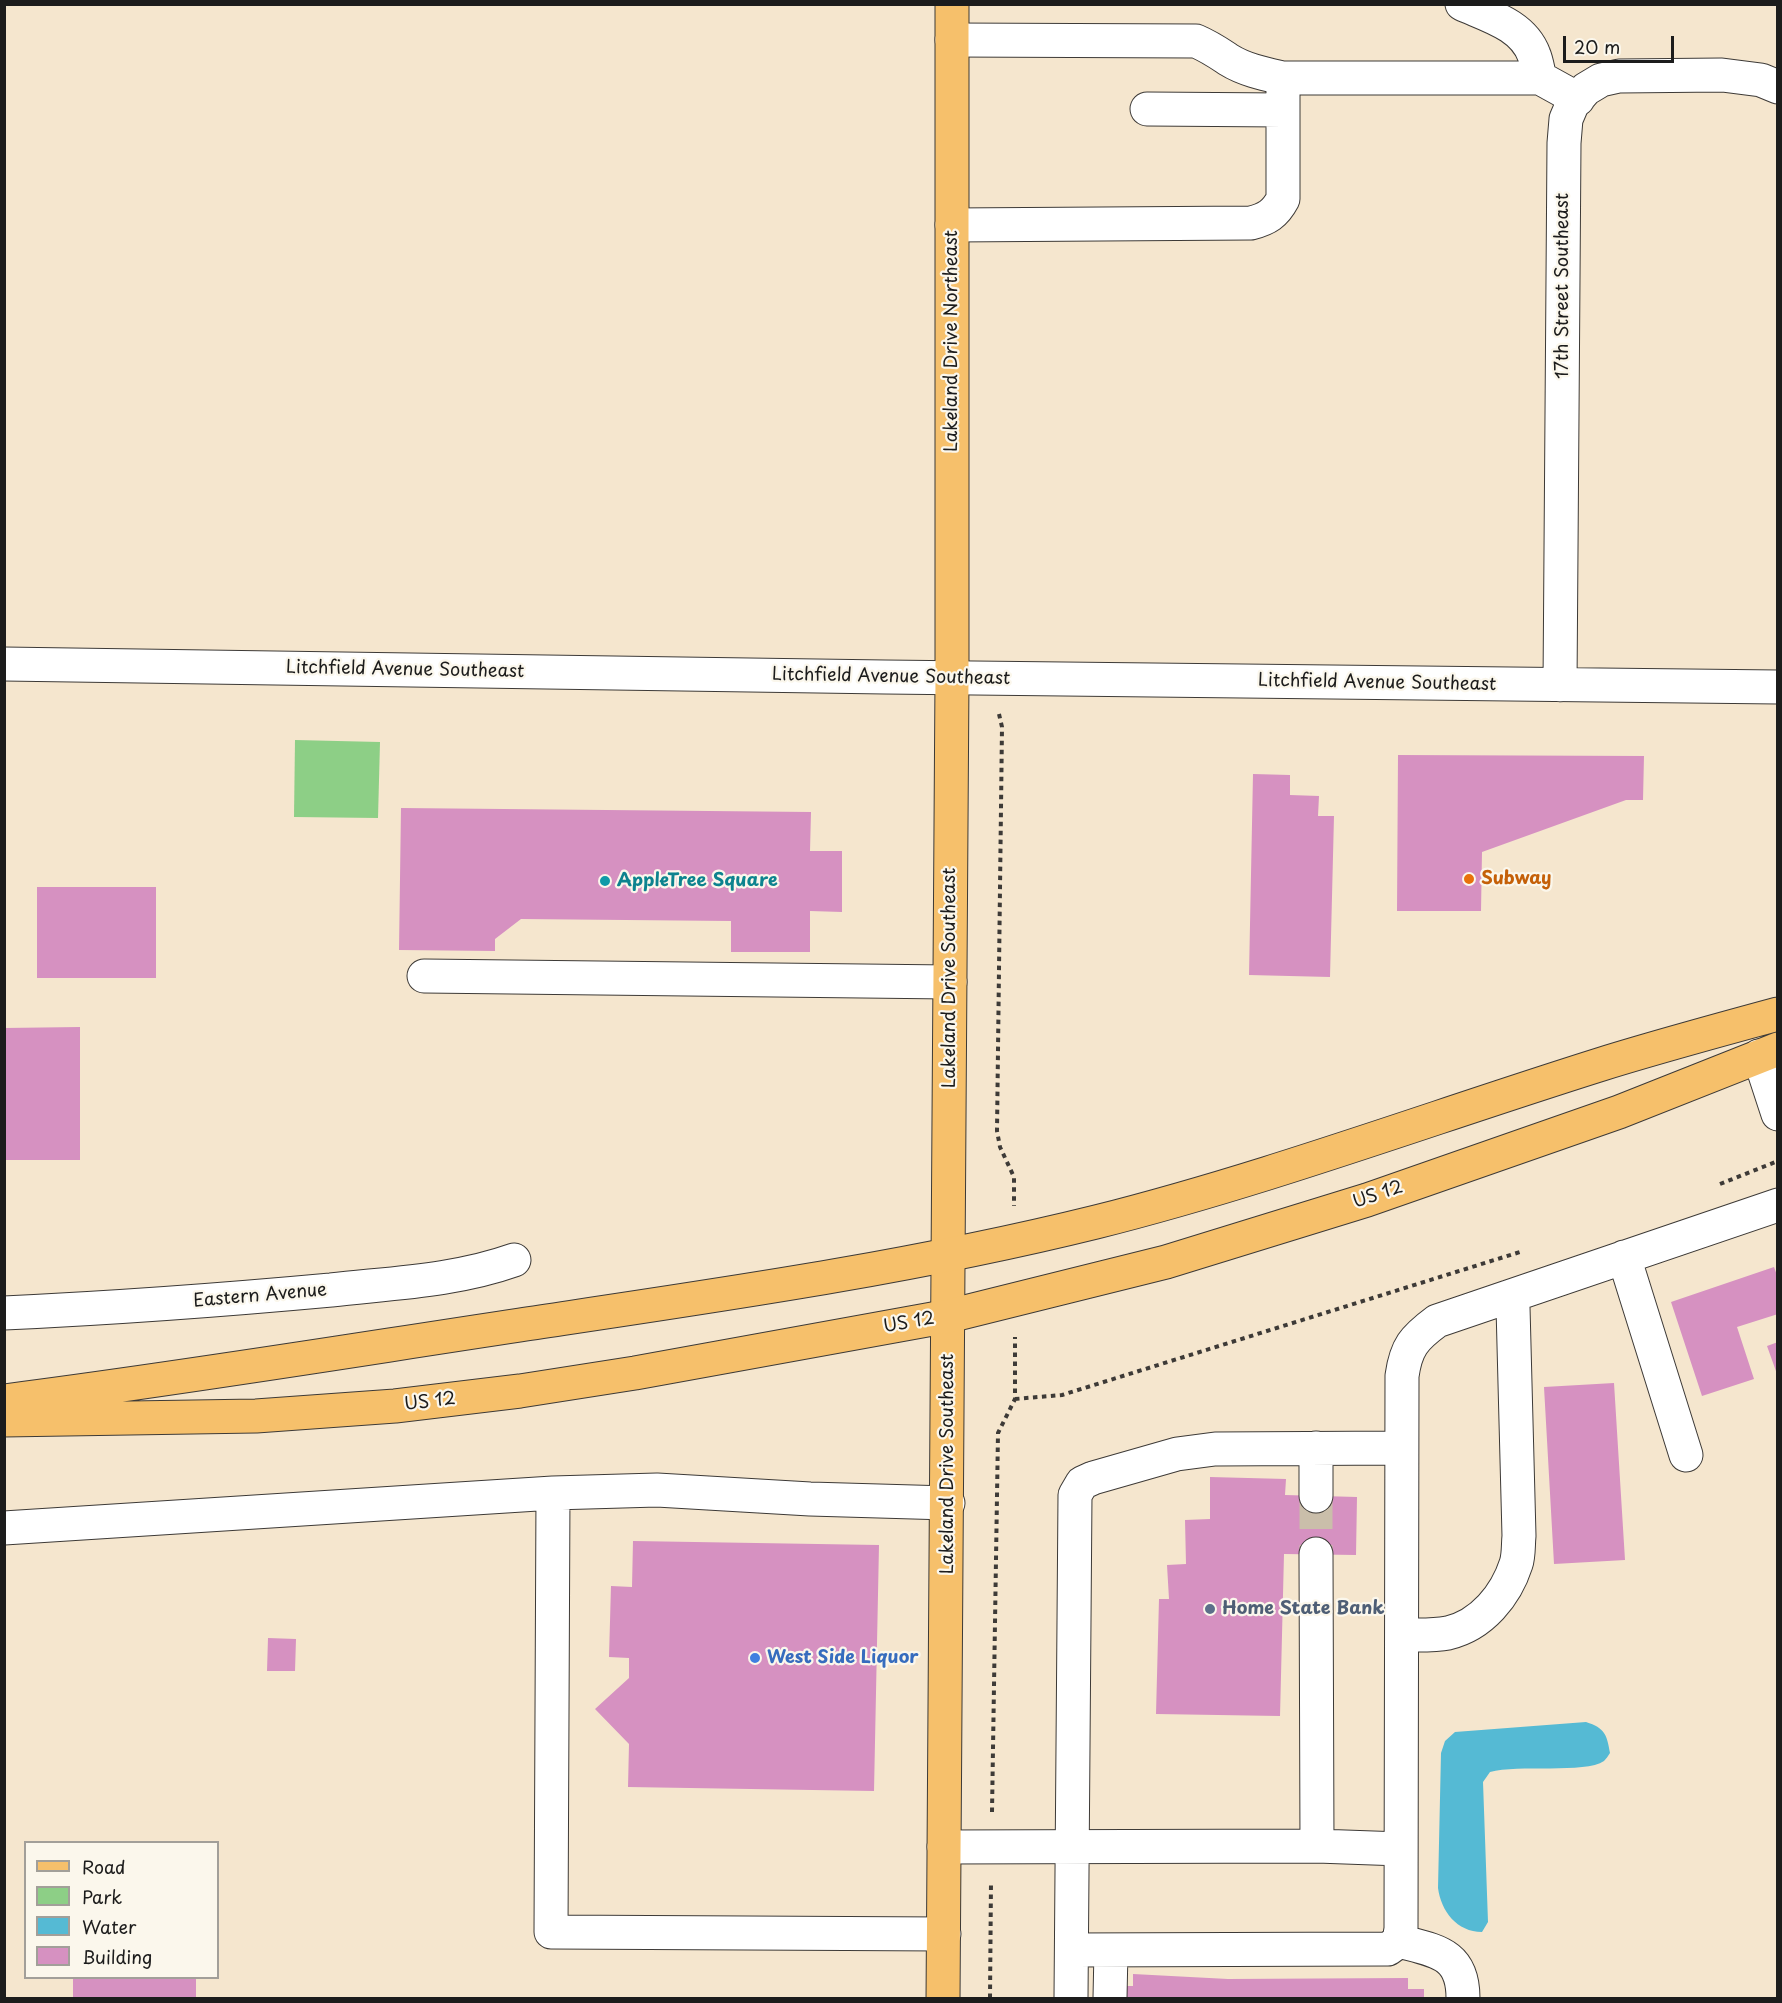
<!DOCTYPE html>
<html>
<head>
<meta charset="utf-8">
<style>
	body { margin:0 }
	#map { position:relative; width:1782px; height:2003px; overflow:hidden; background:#f5e6ce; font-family:"Playpen Sans",sans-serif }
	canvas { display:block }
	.frame { position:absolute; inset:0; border:6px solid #1c1c1c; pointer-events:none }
	.legend { position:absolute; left:24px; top:1841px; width:195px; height:138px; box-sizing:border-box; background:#fbf7ec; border:2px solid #a29f99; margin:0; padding:8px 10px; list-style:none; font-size:18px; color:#1c1c1c }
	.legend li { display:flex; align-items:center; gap:12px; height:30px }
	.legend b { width:30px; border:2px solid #a29f99 }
	.scale { position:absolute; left:1563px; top:36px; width:111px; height:27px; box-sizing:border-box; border:3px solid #1c1c1c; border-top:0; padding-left:8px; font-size:18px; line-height:21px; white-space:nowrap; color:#1c1c1c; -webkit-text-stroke:4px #fbf7ec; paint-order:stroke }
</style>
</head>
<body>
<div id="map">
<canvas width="1782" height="2003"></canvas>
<div class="frame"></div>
<ul class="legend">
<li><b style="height:8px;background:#f6c06b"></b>Road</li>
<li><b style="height:16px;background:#8dcf86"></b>Park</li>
<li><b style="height:16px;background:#55bad4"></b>Water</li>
<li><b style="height:16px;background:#d691c1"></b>Building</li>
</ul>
<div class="scale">20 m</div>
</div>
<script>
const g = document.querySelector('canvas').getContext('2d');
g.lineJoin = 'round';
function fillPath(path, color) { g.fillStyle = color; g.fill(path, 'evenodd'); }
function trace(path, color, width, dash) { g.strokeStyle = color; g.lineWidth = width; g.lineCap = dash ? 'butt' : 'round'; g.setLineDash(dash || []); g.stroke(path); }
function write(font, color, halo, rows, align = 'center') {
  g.font = font + ' "Playpen Sans",sans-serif'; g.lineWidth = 4.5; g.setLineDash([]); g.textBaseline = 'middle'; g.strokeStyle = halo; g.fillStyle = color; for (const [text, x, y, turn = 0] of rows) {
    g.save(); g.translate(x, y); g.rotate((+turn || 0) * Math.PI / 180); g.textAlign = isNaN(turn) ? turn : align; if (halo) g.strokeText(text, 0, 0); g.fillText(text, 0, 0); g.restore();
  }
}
fillPath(new Path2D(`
	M295,740L380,742L378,818L294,817Z`), '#8dcf86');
fillPath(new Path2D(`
	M1586,1722C1605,1728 1607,1735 1610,1753C1608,1756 1606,1759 1604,1761C1585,1774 1518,1764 1490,1772L1483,1782L1488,1922L1482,1932C1457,1932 1441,1911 1438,1888L1441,1753L1445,1741L1455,1732Z`), '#55bad4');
fillPath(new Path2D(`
	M1398,755L1644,756L1643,800H1626L1482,852L1481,911H1397Z
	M1253,774L1290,775V795L1319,796L1318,816H1334L1330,977L1249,975Z
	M401,808L811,812L810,851H842V912L810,911V952H731V921L521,919L495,939V951L399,950Z
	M37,887H156V978H37Z
	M80,1027V1160H4V1028Z
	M1774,1267L1778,1278V1314L1737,1327L1754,1379L1702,1396L1671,1302Z
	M1778,1342V1374H1777L1767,1346Z
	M1614,1383L1625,1560L1554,1564L1544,1387Z
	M1210,1477L1286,1479L1285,1495L1357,1497L1356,1555L1284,1554L1280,1716L1156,1714L1159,1599H1169L1167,1565L1186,1564L1185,1520L1210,1519Z
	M633,1541L879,1545L874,1791L628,1787L629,1744L595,1709L629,1678V1658L609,1657L611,1586L632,1587Z
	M268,1638L296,1639L295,1671H267Z
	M1133,1974L1228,1979L1408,1978V1989H1424V1998H1115L1116,1986H1133Z
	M73,1978H196V1998H73Z`), '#d691c1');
trace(new Path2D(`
	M1316,1496V1554`), '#cabeaa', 33, [33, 16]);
const minor = new Path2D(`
	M1462,4C1489,16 1523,25 1534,55C1537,62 1538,71 1540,78
	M952,40L1196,41C1210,47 1217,52 1229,60C1245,70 1265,74 1283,78H1540L1578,99
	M1147,109L1283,110
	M952,225L1251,223C1267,219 1275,214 1283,199V78
	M4,664L885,677L1778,687
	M1560,685L1564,143L1566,119L1572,105L1586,89L1601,80L1619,76L1722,75L1761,80L1778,87
	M424,976L950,982
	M1759,1056L1778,1114
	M1624,1257L1686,1455
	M4,1313C113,1308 222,1300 331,1290C392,1283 455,1281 514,1260
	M1316,1448V1496
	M553,1493L551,1932L944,1934
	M4,1528L553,1493L657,1490L810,1499L948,1503
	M1316,1554L1317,1846
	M1402,1635C1417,1635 1433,1636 1448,1633C1482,1625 1506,1595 1516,1564C1519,1555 1518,1545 1519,1536L1513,1307L1508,1297
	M944,1847L1317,1846L1401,1849
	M1399,1941C1436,1951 1463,1953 1463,1998
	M1072,1950L1388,1949L1399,1941L1401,1929L1402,1376C1406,1347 1414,1338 1437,1321L1778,1205
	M1071,1998L1075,1495L1082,1483L1093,1478L1177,1454L1215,1449L1401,1448
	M1110,1998L1111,1950`);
const major = new Path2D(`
	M943,1998L952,678V4`);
const highway = new Path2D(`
	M4,1401C177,1379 348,1351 520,1325C713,1296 906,1269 1096,1222C1267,1179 1433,1117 1602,1064C1660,1046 1719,1030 1778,1014
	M4,1420L256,1416L395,1406L520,1391L635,1373L949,1316L1166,1262L1367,1200L1619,1112L1778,1049`);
trace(minor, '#3d3a37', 35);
trace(major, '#3d3a37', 35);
trace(highway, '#3d3a37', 35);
trace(new Path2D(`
	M999,714L1002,727L997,1131L1000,1147L1014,1177V1206
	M1720,1184L1778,1161
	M1015,1399L1062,1395L1520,1252
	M992,1812L998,1433L1015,1399V1337
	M990,1998L991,1882`), '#3d3a37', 4, [4.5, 4.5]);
trace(minor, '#fff', 33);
trace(major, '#f6c06b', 33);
trace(highway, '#f6c06b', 33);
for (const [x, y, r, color] of [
	[1469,879,6,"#e8710a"],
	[605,881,6,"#0f9aa8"],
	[1210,1609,6,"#5c6f8a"],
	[755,1658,6,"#3f7fe0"]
]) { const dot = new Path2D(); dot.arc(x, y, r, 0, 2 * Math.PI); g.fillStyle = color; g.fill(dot); trace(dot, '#fbf7ec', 2); }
write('18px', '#1c1c1c', '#fbf7ec', [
	["17th Street Southeast",1563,286,-90],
	["Lakeland Drive Northeast",952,341,-90],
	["Litchfield Avenue Southeast",405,670,1],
	["Litchfield Avenue Southeast",891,677,1],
	["Litchfield Avenue Southeast",1377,683,1],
	["Lakeland Drive Southeast",950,978,-90],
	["US 12",1378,1195,-19],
	["Eastern Avenue",260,1296,-5],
	["US 12",909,1323,-10],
	["US 12",430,1402,-7],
	["Lakeland Drive Southeast",948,1464,-90]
]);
write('bold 18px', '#c56008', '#fbf7ec', [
	["Subway",1481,879]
], 'left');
write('bold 18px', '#0d838f', '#fbf7ec', [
	["AppleTree Square",617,881]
], 'left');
write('bold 18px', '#4e5e75', '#fbf7ec', [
	["Home State Bank",1222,1609]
], 'left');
write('bold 18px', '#366cbe', '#fbf7ec', [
	["West Side Liquor",767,1658]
], 'left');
</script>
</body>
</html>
